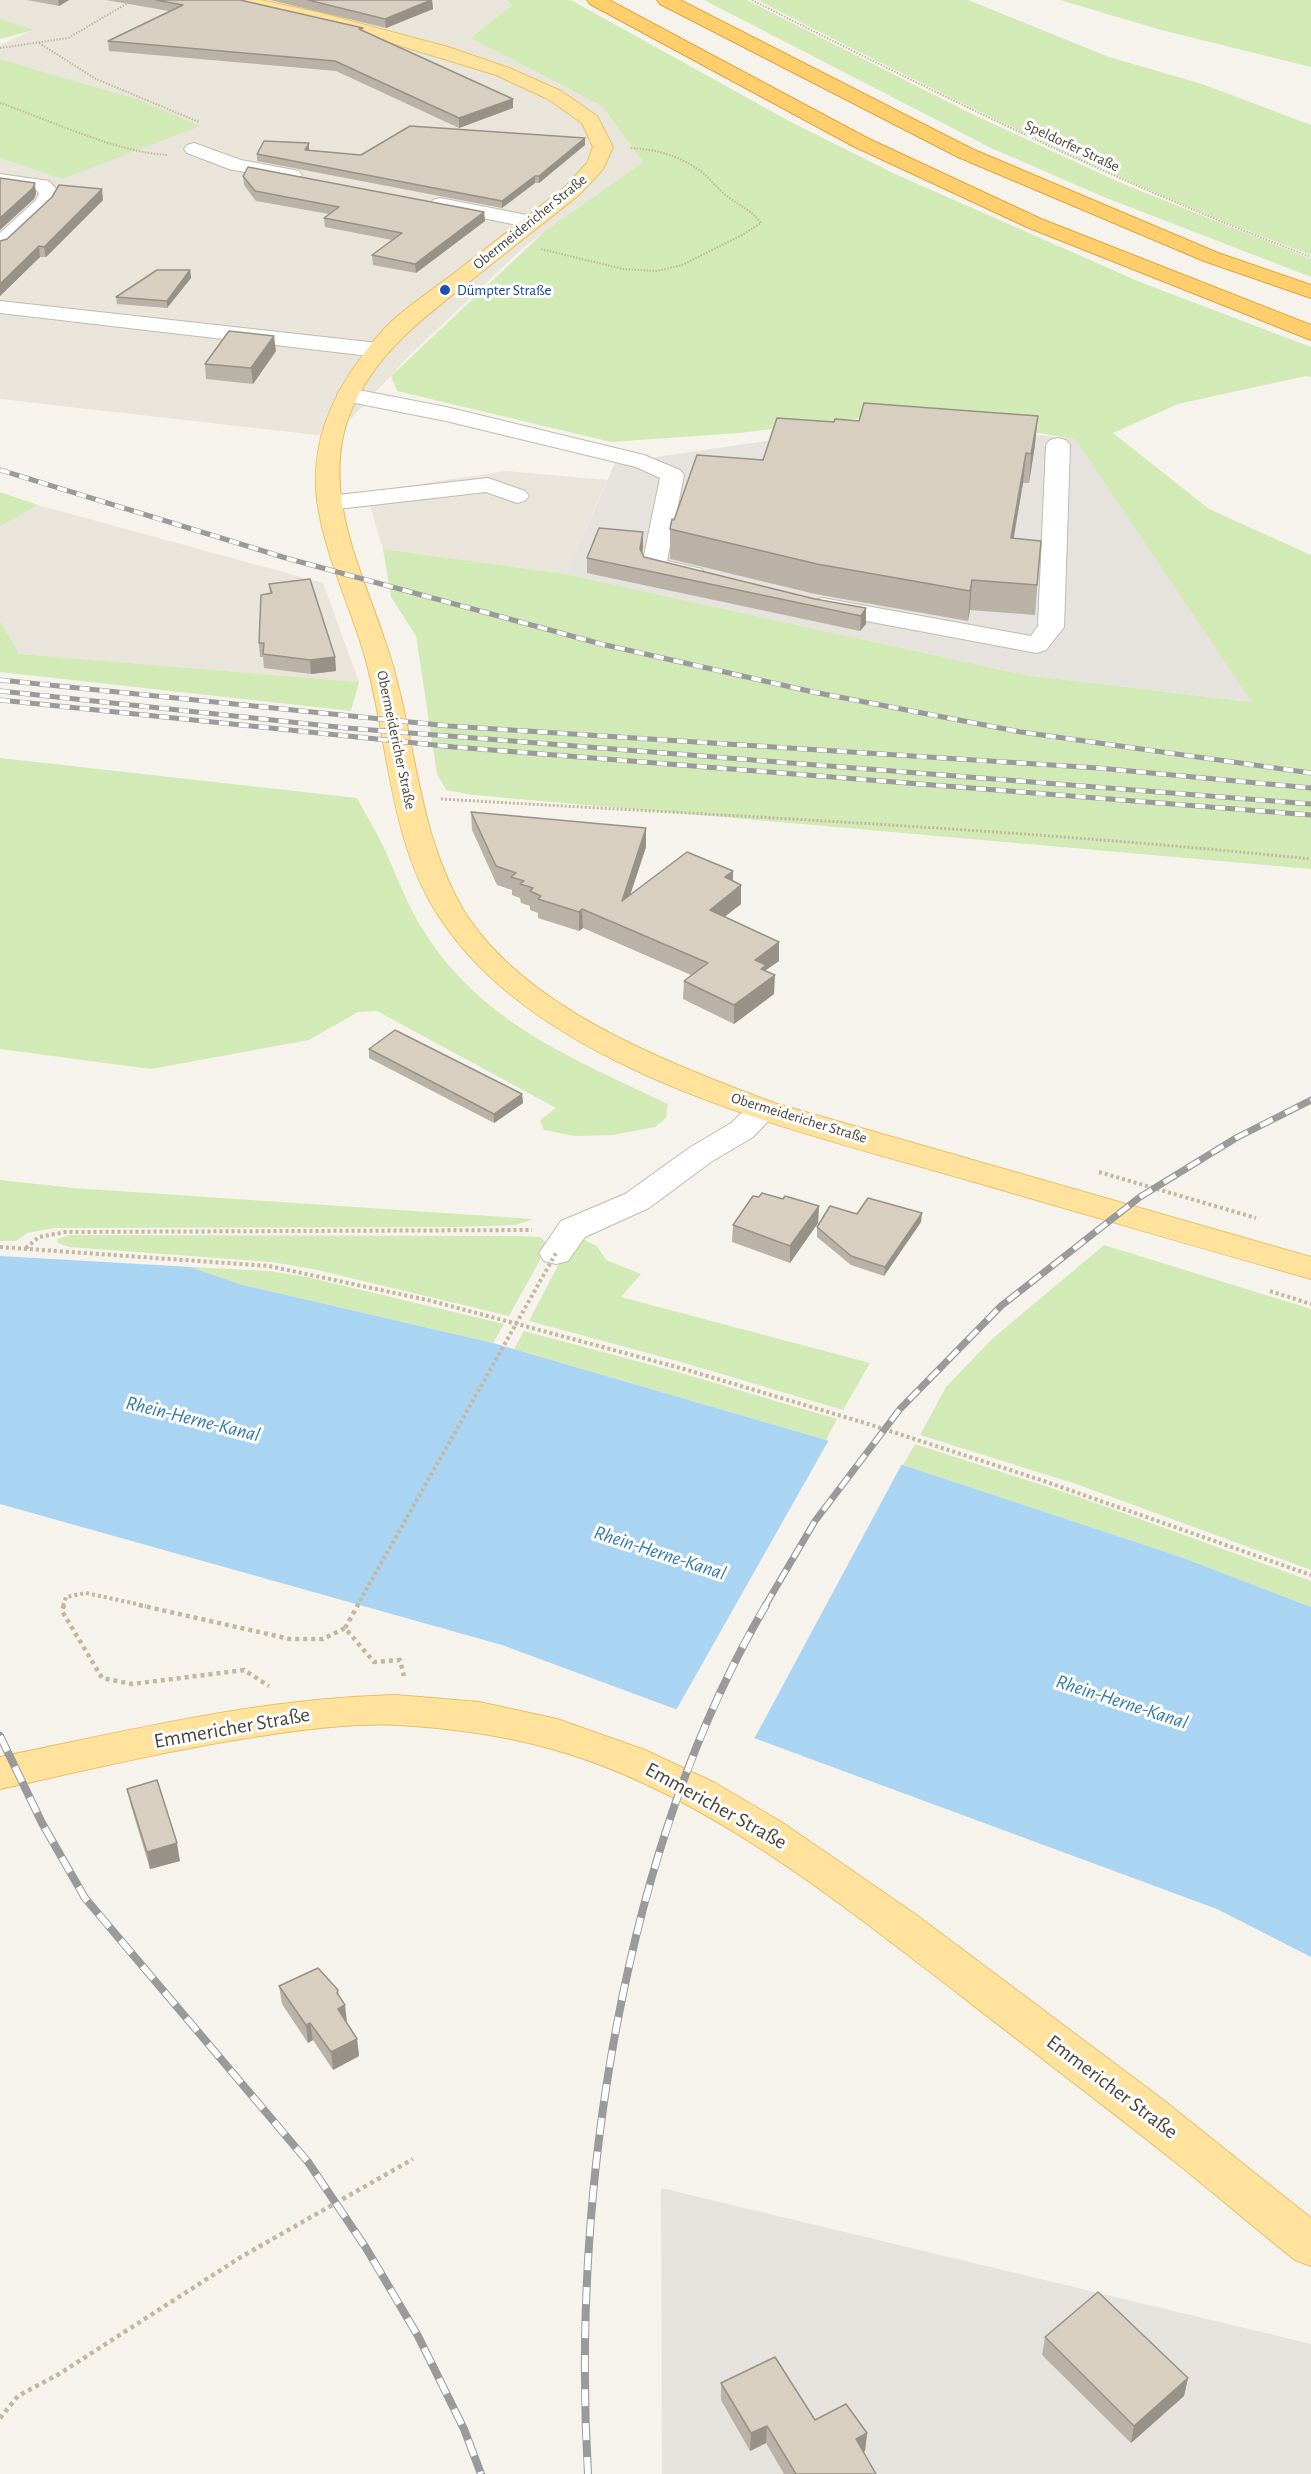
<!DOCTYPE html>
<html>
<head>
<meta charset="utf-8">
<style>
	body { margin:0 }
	canvas { display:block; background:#f6f3ec }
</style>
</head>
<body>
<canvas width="1311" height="2474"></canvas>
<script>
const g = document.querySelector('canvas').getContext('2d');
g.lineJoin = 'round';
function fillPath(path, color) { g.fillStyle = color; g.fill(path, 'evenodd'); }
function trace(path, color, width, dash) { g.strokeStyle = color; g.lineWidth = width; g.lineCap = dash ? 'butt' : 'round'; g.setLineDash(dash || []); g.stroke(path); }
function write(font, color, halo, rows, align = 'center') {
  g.font = font + ' "Alegreya Sans",sans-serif'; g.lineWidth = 6; g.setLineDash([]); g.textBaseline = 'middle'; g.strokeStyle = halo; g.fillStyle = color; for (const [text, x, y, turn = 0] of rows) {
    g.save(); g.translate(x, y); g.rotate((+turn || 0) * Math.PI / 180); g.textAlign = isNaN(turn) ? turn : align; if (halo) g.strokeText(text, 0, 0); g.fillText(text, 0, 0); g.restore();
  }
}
fillPath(new Path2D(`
	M0,0H507L512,5L472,38L602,106L643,162L525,246L408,357L334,437L0,399V158L62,179L137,99L0,59V45L33,30L0,19Z
	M506,471L607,480L566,574L383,549L366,492Z
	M38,505L323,583L359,682L18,654L0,621V526Z`), '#eae5da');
fillPath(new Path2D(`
	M905,421L1075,439L1253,702L1025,675L566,574L615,463Z
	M661,2188L1311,2344V2474H662Z`), '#e6e2dd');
fillPath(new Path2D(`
	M507,0H571L789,121L895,174L1140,282L1311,347V377L1306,376L1178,404L1113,433L1209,509L1311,555V869L473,795L446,790L437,774L416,636L391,597L383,549L566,574L1025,675L1252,702L1075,439L909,412L739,433L611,442L397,391L391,376L544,232L643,162L602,106L471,38L512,5Z
	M704,0H747L972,114L1121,183L1311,259V277L1104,197L991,148Z
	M757,0H968L1109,57L1202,84L1311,125V255C1120,185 938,92 757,0Z
	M1060,0H1311V67L1161,30Z
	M0,19L34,30L0,39Z
	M0,59L137,99L200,126L62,179L0,158Z
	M0,492L38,505L0,526Z
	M0,621L19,654L359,682L351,711L0,672Z
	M0,758L357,798C366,815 377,832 385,850C398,879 408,907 425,933C483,1024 576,1060 668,1104L666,1118L655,1127L613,1135L574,1136L544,1130L540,1120L556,1108L377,1011L358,1012L309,1040L151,1069L0,1049Z
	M0,1180L73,1188L533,1219L516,1225L455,1227L54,1228L27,1233L16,1241H0Z
	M69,1235L517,1236L540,1237L546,1242L545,1251L509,1316L313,1269L272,1262L70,1247L58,1243L57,1239Z
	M580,1238L597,1246L606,1260L641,1274L621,1297L870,1363L843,1410L681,1362L529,1321L563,1256Z
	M1104,1245L1311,1309V1570L1079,1485L920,1435L946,1387L992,1339Z
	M191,1267L269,1271L307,1277L504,1324L493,1343L239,1284Z
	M524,1331L674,1371L837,1419L826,1440L514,1349Z
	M915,1444L1079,1497L1311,1581V1607L1181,1557L903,1465Z`), '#d2eab5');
fillPath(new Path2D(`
	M0,1256L191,1267L239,1284L493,1343L826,1440L903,1465L1181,1557L1311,1607V1957L1217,1909L502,1645L0,1504Z`), '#a9d4f2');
fillPath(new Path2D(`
	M830,1438L903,1462L753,1741L675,1712Z`), '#f6f3ec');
const minor = new Path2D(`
	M194,143L241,160L299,171L302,175L299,179L292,181L229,169L187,153L184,149L187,145Z
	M0,174L49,181L59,192L52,206L7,248L0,250V233L36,200L39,193L36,190L0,186Z
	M440,198L532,216L539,218L542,222L539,226L532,228L433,208L430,204L433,200Z
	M0,301L378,343L386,345L389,350L386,355L378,357L0,313Z
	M348,388L446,407L644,455L680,470L684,475L667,561L702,569L705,574L702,579L693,581L645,570L642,565L660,478L636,467L446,421L340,400L337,395L340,390Z
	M1058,438L1066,440L1070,445L1064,627L1046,650L1037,653L813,611L809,606L813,601L822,598L1031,636L1038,626L1046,445L1050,440Z
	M488,478L525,491L529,496L525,501L517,503L486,492L329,510L321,508L317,503L321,498L329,496Z
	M763,1100L774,1103L779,1110L753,1137L711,1162L649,1208L585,1237L568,1261L556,1264L544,1261L539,1253L561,1221L625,1194L689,1148L731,1123L752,1103Z`);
const major = new Path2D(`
	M225,0H260L317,12L448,47L509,68L561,91L597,116L613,147L603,169L579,195C544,223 509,250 474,278C427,315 381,348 354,404C316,484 361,568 386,644C407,705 413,771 431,833C440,862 451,891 467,916C532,1013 670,1063 774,1103L1311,1257V1279C1200,1248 1089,1215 978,1183C807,1133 543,1076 440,918C389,841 389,743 365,657C350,604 324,554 317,499C311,445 330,399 362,356C371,344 381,331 392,321C412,303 435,288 457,271C493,243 529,215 565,187L587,163L593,147L582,123L548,99L496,75L372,37L228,4Z
	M396,1695L479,1702L557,1719L645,1750L715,1783L783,1823L915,1914L1162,2099L1311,2218V2266L1295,2260C1252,2226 1212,2191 1169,2157C1100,2102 1029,2049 960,1995C839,1902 701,1790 552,1749C502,1735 451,1728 399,1725C358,1723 315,1728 274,1734C182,1747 91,1769 0,1789V1757C132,1730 261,1698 396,1695Z`);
const highway = new Path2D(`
	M587,0H609L867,138L1041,219L1311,325V340L1027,227L853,146L590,4Z
	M657,0H680L972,149L1218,253L1311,285V298L1204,261L958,157L660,4Z`);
trace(minor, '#c2bbae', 2);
trace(major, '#e6c16a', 2);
trace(highway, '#e0a43c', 2);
trace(new Path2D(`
	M752,0C935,93 1119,184 1311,257
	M39,43L96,79L199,122
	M0,48L68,38L133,0
	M0,103C50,120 115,152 167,155
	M541,249L623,269L657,271L682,265L742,235L761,223C752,210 740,206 728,197C719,190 712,181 704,174C682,156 657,149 629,148`), '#c4b79f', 2, [1.5, 1.5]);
trace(new Path2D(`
	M441,799C731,816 1022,829 1311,859`), '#c4b79f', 3, [2, 2]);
trace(new Path2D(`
	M1099,1172L1256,1218
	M0,1247L269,1266L432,1301L684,1369L865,1423L1044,1481L1311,1575
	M26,1248L39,1237L65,1232L532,1230
	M1270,1291L1311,1304
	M63,1606L66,1597L86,1593L146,1606`), '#c4b79f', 4, [3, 3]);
trace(new Path2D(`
	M64,1605L62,1611L102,1678L132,1684L244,1670L269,1686
	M139,1605L290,1639H323L345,1628L374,1662L400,1660L404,1676
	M0,2418L18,2396L59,2374L241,2257L413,2159`), '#c4b79f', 4.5, [4, 4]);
fillPath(minor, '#fff');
fillPath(major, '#ffe39c');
fillPath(highway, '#ffcf6e');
const railFar2 = new Path2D(`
	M0,470L286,558L601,644L813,692L1021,732L1311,773
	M0,680L449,726L1098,768L1311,788
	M0,691L347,728L1311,804
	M0,700L454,747L1311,815`);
const railFar1 = new Path2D(`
	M765,1606L815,1521L900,1409L1001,1306L1140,1197L1236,1138L1311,1100`);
const rail = new Path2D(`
	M0,1736L42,1823L85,1898L308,2162L366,2248L418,2336L464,2429L481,2474
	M588,2474C571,2193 622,1850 766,1605`);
trace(railFar2, '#9a9a9a', 5);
trace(railFar1, '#9a9a9a', 7);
trace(rail, '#9a9a9a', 8);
trace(railFar2, '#fff', 4, [10]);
trace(railFar1, '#fff', 4.5, [14]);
trace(rail, '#fff', 6, [17]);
trace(new Path2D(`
	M357,1606L556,1253`), '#c4b79f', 4, [3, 3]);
trace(new Path2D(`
	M345,1628L358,1605`), '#c4b79f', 4.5, [4, 4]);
fillPath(new Path2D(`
	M27,0H69L59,6Z
	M106,0H240L363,31L513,99V108L459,128L336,71L109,51L108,41L169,11Z
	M270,0H432L433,9L386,28Z
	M585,138V145L539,183H535L502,208L257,161V154L309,143V150L361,155Z
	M243,176L484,212L485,221L416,273L373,265L372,255L392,240L325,227L324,218L329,214L256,201L244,185Z
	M103,200L46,257H40L0,296V241L7,239Z
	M190,270L191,278L167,308L117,304L116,297Z
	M276,351L253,384L206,379L205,364Z
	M1035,445L1029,483H1023L1014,538L1041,541L1035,615L970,610L968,621L815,594L670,559V529L674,520L763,460Z
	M643,547L642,553L644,557L815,599L866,608V624L860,631L587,573V558Z
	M269,584L335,657L336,671L311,674L264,668L263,657H260L259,643L270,594Z
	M471,812L646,847L630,895L733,871V881L741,904L724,917L779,942V961L766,970L774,994L734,1024L683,999L684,981L691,975L583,928L579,931L538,918V913L530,910V906L521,903L520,898L512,895V890L497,885L472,830Z
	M369,1049L522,1094L523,1103L494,1123L369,1058Z
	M759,1197L783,1199L819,1206L818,1223L790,1263L732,1242L733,1225Z
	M857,1214L921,1222L884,1276L851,1265L817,1237V1227Z
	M127,1789L180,1861L150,1869L131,1806Z
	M279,1986L339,1996L347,2023L357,2039L359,2056L333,2070L313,2040L308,2043L282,2004Z
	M1045,2337L1188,2378L1184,2396L1131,2443L1042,2355Z
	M721,2383L815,2420L867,2433L865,2451L863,2452L876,2474H784L766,2443L750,2451L721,2400Z`), '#bab2a6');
fillPath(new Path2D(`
	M58,0H69L59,6Z
	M431,0H432L433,9L386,28L385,19Z
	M513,99V108L459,128V118Z
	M585,138V145L539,183V176Z
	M309,143V150L305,157V150Z
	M535,176V183L502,208V201Z
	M35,183L36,194L34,199L0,230V218Z
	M102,189L103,200L46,257L44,247Z
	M484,212L485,221L416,273L415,264Z
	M39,246L40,257L0,296V284Z
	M190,270L191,278L167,308V301Z
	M274,336L276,351L253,384L251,368Z
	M1038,416L1035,445L1029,483L1031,454Z
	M1026,453L1023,483L1008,568L1011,538Z
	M643,532V547L640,565V549Z
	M972,580L970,610L968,621L970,591Z
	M866,608V624L860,631L861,616Z
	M335,657L336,671L311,674L310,660Z
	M646,828V847L622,920V901Z
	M733,871L732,890L725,877Z
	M741,885V904L709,929L710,910Z
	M582,909L583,928L579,931V912Z
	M779,942V961L766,970V982L775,975L774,994L734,1024V1005L755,960Z
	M522,1094L523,1103L494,1123V1114Z
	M819,1206L818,1223L790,1263V1246Z
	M922,1213L921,1222L884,1276L885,1267Z
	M177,1843L180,1861L150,1869L147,1852Z
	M338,1990L340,2008L345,2005L347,2022L338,2009Z
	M310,2023L313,2040L308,2043L306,2025Z
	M357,2039L359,2056L333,2070L331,2052Z
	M1188,2378L1184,2396L1131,2443L1134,2426Z
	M767,2426L766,2443L750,2451L751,2433Z
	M867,2433L865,2451L854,2457L856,2439Z`), '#979187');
const building = new Path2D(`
	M156,0H240L363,28L359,29L513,99L459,118L335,61L108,41L183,5Z
	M308,0H431L385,19Z
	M410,126L585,138L539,176H535L502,201L257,154L264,141L309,143L305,150L361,155Z
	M248,167L484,212L415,264L372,255L402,233L324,218L339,207L255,191L243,176Z
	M0,178L35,183L33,188L0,218Z
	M59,185L102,189L44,247L39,246L0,284V241L7,239L52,197Z
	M157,270H190L167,301L116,297Z
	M229,331L274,336L251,368L205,364Z
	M864,403L1038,416L1031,454L1026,453L1011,538L1041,541L1037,585L972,580L970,591L817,564L670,529L672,519L674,520L697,455L763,460L777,418L834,422L835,419L859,421Z
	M599,528L643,532L640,549L644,557L815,599L866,608L861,616L587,558Z
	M310,579L335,657L310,660L263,654L264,643H259L261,595L272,593L269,584Z
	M471,812L646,828L622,901L687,852L733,871L725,877L741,885L710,910L779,942L755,960L766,965L761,969L775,975L734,1005L684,981L708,963L582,909L579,912L538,899L541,896L530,891L533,888L520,884L524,881L511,877L516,873L496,866Z
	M395,1030L522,1094L494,1114L369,1049Z
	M762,1193L783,1199L785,1196L819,1206L790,1246L733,1225L753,1196L759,1197Z
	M868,1198L922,1213L885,1267L851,1256L817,1227L830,1206L857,1214Z
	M157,1780L177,1843L147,1852L127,1789Z
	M318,1968L338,1990L337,1993L345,2005L338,2009L357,2039L331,2052L310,2023L306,2025L279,1986Z
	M1098,2292L1188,2378L1134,2426L1045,2337Z
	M775,2357L815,2420L846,2404L867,2433L856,2439L876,2474H796L767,2426L751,2433L721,2383Z`);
fillPath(building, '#d8cfc1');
trace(building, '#979187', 1.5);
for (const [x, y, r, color] of [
	[445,290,6,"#1a4fb4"]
]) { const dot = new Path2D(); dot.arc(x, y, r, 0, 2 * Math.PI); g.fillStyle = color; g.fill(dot); trace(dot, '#fff', 2); }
write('15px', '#4b4439', '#fff', [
	["Speldorfer Straße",1072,146,25],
	["Obermeidericher Straße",530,222,-39],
	["Obermeidericher Straße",396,740,78],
	["Obermeidericher Straße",799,1118,17]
]);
write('15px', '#164399', '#fff', [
	["Dümpter Straße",457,290]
], 'left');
write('italic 20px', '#2e7ab2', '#fff', [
	["Rhein-Herne-Kanal",193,1419,14],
	["Rhein-Herne-Kanal",660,1553,18],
	["Rhein-Herne-Kanal",1122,1702,18]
]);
write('21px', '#4b4439', '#fff', [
	["Emmericher Straße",232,1728,-10],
	["Emmericher Straße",716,1806,29],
	["Emmericher Straße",1112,2087,37]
]);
</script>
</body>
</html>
